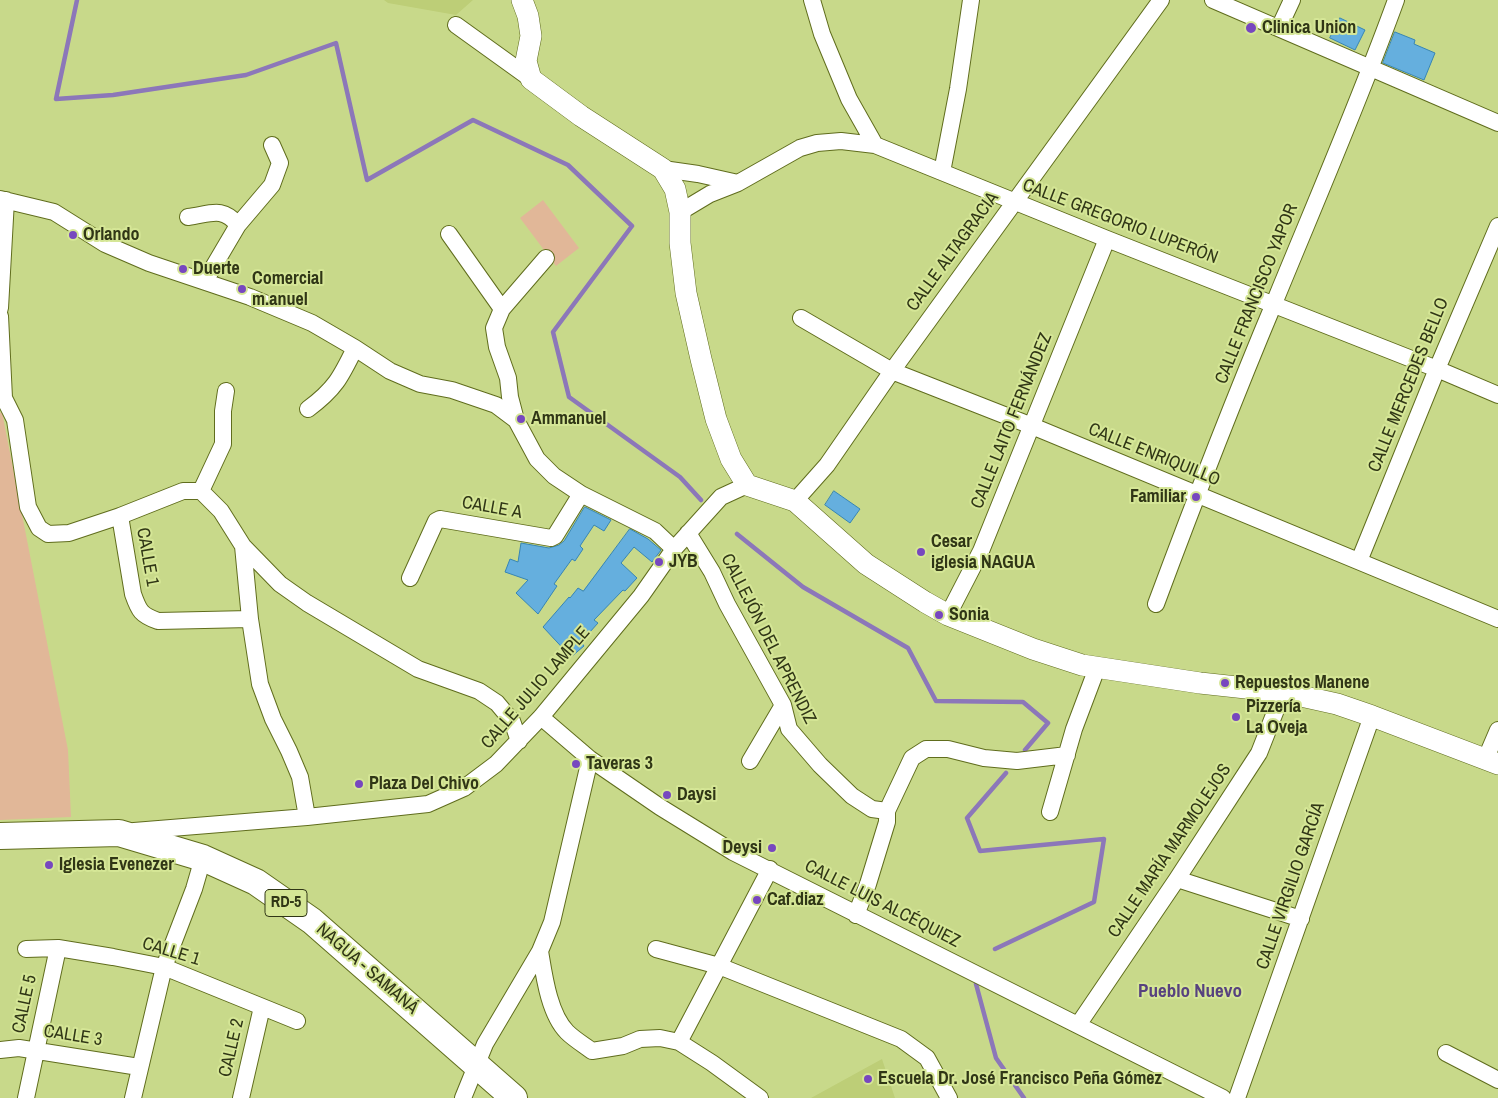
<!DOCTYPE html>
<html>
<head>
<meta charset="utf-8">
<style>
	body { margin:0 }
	canvas { display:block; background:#c8d98a }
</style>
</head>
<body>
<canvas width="1498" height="1098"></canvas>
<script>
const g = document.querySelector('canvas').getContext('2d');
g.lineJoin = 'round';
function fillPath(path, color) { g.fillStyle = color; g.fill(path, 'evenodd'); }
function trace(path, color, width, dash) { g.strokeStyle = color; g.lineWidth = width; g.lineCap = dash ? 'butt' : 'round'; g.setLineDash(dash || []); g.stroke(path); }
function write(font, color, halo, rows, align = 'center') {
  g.font = font + ' "Archivo Narrow",sans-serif'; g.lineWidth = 4; g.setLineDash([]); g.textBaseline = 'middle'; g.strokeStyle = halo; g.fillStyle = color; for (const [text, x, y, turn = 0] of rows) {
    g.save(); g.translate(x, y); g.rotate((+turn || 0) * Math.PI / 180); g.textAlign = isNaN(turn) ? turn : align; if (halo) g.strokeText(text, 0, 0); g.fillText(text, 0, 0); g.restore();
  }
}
fillPath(new Path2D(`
	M384,0H473L456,15L388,3Z
	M882,1059L895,1098H811Z`), '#bdce77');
fillPath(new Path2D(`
	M543,200L579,248L556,266L520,218Z
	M2,412L68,750L71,817L0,820V413Z`), '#e1b798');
trace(new Path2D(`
	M77,0L56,99L113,95L246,75L336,43L367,180L473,120L568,165L632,226L553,332L569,397L680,477L701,500
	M737,534L803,587L908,648L936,701L1023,702L1048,723L1025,750
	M995,949L1094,902L1104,839L980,851L967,818L1006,773
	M976,984L996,1058L1024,1098`), '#8c77b9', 4.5);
const building = new Path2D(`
	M1340,18L1365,30L1355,50L1330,38Z
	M1395,32L1415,40L1414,44L1435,53L1424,80L1383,63Z
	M834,491L860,509L850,523L825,505Z
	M585,507L611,520L604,531L594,525L580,546L583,549L575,561L572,559L554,584L557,586L538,614L516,593L528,580L505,572L510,559L518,562L521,543L549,548L559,545L564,541Z
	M630,529L648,539L661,550L652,562L634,547L621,563L637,578L625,591L623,590L594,620L598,623L581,642L584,646L571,657L543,627L569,597L570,598L578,588L583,591Z`);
fillPath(building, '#65afde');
trace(building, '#3785b3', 1);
const minor = new Path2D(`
	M812,0L822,34L849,99L875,145L1107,239L1437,369L1498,395
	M1213,0L1498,123
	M456,25L531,79
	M1279,28L1292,0
	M663,169L698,174L738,183
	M942,172L958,89L971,0
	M0,199L54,212L105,244L149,263L250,297L312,323L355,348L390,371L420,384L452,390L496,405L516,420L537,459L554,476L581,494L655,531L674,549
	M680,212L710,194L738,183L800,148L817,143L841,141L875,145
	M188,217C211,214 222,206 238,225
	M449,234L502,309
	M205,281L238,225L272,185L280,163L272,145
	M0,308L6,200
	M0,316L4,398L15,420L28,507L39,528L48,534L69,533L120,516L183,491H201L221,511L243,546L250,619L260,684L273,719L289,751L300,777L307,817
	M801,318L892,371L1032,426L1498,619
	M308,409C335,389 341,377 355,348
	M516,420L510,397L508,378L497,347L494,328L502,309L546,258
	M201,491L223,444V411L226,391
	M795,501L827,465L892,371L1161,0
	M120,516L133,594C139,611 141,615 158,621L250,619
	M688,533L712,572L727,604L783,705L789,729L820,765L852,796L872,809L887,811
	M243,546L280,584L307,603L418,669L479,691L497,703L512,721L519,741
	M1359,561L1437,369L1498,226
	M410,578L436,521L440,519L551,538L555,536L581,494
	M1156,604C1194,502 1233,401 1275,301C1316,201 1359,102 1396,0
	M948,615L981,551L1107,239
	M541,717L590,759L660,807L733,852L1223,1098
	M1486,758L1498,730
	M750,761L783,705
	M1050,812L1074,729L1097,668
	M134,831L307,817L428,804L464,788L496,764L541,717L641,596L674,549L721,497L747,485
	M1177,879L1301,919
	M856,915L868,884L887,822V811L912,758L926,749H948L984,758L1017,761L1067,755
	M26,949L58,948L113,957L164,967L297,1021
	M656,949L719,966L901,1039L927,1058L949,1098
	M540,951C544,975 549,1014 567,1032C574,1039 584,1045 592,1051L623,1046L640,1039L660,1038L679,1042L712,1063L760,1098
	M1078,1025L1177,879L1259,753L1283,692
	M679,1042L770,869
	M0,1050L19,1048L139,1067
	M1446,1053L1498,1080
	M26,1098L58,948
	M133,1098L164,967L194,889L203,858
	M241,1098L262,1007
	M463,1098L485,1044L540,951L552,922L590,759
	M1237,1098L1372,716`);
const tertiary = new Path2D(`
	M522,0L528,16L531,36L526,61L531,79L581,116L663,169L675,189L680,212V243L686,293L701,359L716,419L731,459L747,485L795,501L866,564L925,602L948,615L1033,649L1082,665L1200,683L1283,692L1337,704L1372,716L1498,764`);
const primary = new Path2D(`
	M0,836L119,833L203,858L256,882L312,921L514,1098`);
trace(minor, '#606d1d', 18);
trace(tertiary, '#606d1d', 22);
trace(primary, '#606d1d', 28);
trace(minor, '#fff', 16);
trace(tertiary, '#fff', 21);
trace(primary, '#fff', 26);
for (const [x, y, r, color] of [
	[1251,28,6,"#7747bf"],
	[73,235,5,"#7747bf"],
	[183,269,5,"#7747bf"],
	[242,289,5,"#7747bf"],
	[521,419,5,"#7747bf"],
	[1196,497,5,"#7747bf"],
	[921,552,5,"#7747bf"],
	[659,562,5,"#7747bf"],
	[939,615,5,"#7747bf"],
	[1225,683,5,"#7747bf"],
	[1236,717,5,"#7747bf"],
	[576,764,5,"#7747bf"],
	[359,784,5,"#7747bf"],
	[667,795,5,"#7747bf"],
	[772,848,5,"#7747bf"],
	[49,865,5,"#7747bf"],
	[757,900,5,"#7747bf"],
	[868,1079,5,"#7747bf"]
]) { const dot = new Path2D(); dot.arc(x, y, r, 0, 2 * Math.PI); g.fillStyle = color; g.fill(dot); trace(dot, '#d5e696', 2); }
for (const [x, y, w] of [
	[286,903,42]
]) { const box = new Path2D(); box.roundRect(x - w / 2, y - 13.5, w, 27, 4); g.fillStyle = '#d5e696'; g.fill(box); trace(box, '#303616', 1); }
write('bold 16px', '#303616', null, [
	["RD-5",286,903]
]);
write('bold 18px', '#303616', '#d5e696', [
	["Clinica Union",1262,28],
	["Orlando",83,235],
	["Duerte",193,269],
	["Comercial",252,279],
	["m.anuel",252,300],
	["Ammanuel",531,419],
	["Familiar",1186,497,"right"],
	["Cesar",931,542],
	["iglesia NAGUA",931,563],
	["JYB",669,562],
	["Sonia",949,615],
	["Repuestos Manene",1235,683],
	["Pizzería",1246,707],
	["La Oveja",1246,728],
	["Taveras 3",586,764],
	["Plaza Del Chivo",369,784],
	["Daysi",677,795],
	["Deysi",762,848,"right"],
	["Iglesia Evenezer",59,865],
	["Caf.diaz",767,900],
	["Escuela Dr. José Francisco Peña Gómez",878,1079]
], 'left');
write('18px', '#303616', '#d5e696', [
	["CALLE GREGORIO LUPERÓN",1120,222,21],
	["CALLE ALTAGRACIA",953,252,-54],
	["CALLE FRANCISCO YAPOR",1257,294,-68],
	["CALLE MERCEDES BELLO",1409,385,-68],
	["CALLE LAITO FERNÁNDEZ",1012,421,-68],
	["CALLE ENRIQUILLO",1154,455,22],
	["CALLE A",492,508,10],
	["CALLE 1",147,557,80],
	["CALLEJÓN DEL APRENDIZ",768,639,63],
	["CALLE JULIO LAMPLE",536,688,-49],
	["CALLE MARÍA MARMOLEJOS",1170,851,-56],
	["CALLE VIRGILIO GARCÍA",1291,886,-71],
	["CALLE LUIS ALCÉQUIEZ",882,904,27],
	["CALLE 1",171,952,17],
	["NAGUA - SAMANÁ",367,969,41],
	["CALLE 5",25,1004,-78],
	["CALLE 3",73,1036,9],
	["CALLE 2",232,1048,-77]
]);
write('bold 19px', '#57427f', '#d5e696', [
	["Pueblo Nuevo",1190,992]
]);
</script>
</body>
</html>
